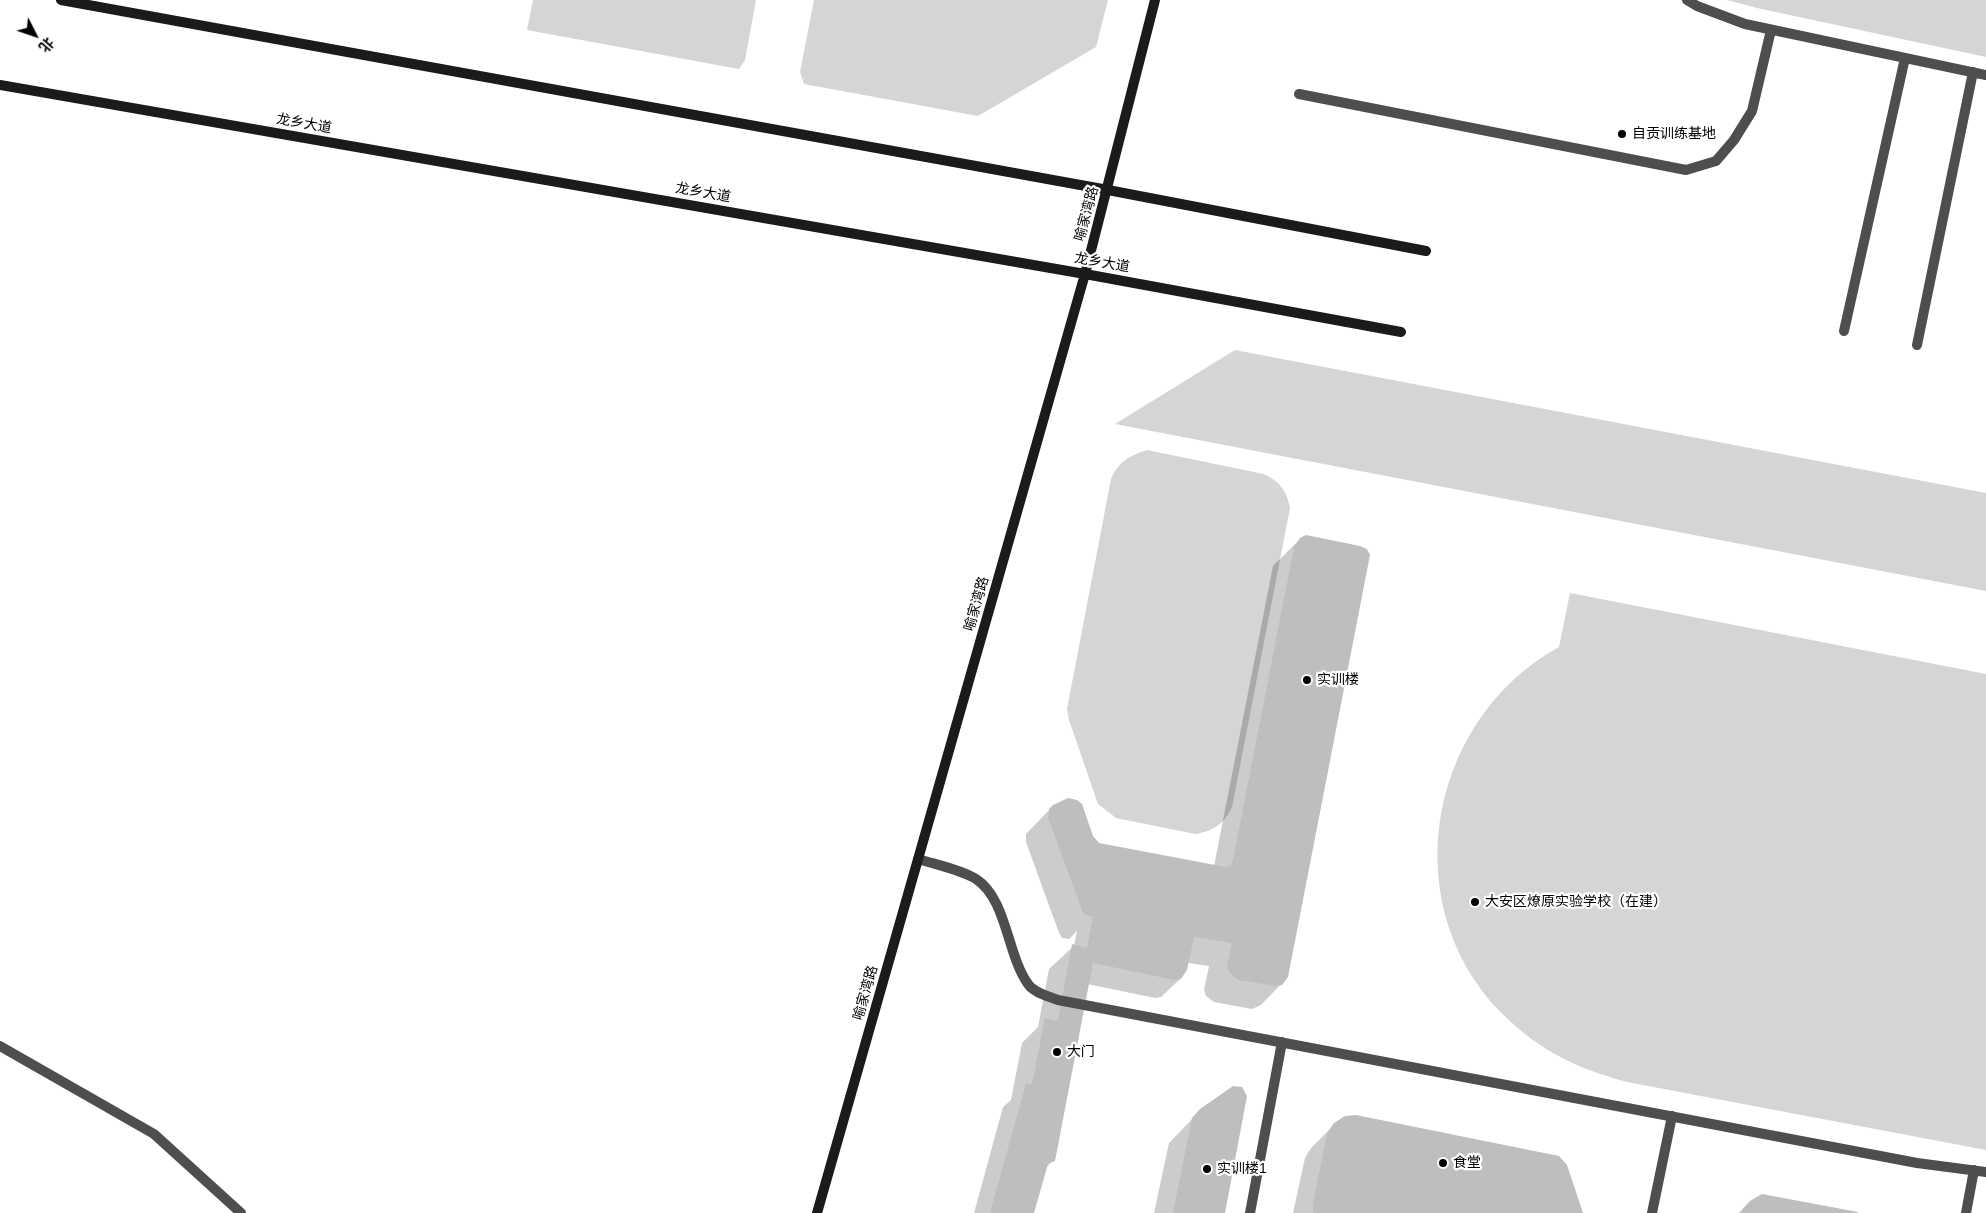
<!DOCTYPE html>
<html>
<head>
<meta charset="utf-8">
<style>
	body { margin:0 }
	#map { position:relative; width:1986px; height:1213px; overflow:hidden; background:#fff; font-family:Helvetica,"Noto Sans SC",sans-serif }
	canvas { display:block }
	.north { position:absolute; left:10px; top:10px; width:50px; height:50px; -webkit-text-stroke:4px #fff; paint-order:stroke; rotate:131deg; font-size:14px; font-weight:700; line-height:20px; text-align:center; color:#000 }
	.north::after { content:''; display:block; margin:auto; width:18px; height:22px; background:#000; clip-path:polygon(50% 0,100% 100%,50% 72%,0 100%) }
</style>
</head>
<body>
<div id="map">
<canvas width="1986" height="1213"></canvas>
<div class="north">北</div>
</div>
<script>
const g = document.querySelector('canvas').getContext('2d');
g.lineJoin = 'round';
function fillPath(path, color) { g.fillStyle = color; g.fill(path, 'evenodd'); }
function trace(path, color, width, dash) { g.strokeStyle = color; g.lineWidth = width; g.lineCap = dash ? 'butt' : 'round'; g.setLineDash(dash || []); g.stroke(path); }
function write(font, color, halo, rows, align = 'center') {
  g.font = font + ' Helvetica,"Noto Sans SC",sans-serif'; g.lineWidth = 4.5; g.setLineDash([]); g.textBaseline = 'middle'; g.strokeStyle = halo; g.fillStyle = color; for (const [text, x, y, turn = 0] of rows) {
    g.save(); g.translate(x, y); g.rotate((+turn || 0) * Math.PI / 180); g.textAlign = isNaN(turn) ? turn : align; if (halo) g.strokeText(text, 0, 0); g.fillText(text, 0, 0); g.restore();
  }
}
fillPath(new Path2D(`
	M533,0H756L745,60L739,69L527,30Z
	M814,0H1108L1096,47L978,116L804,84L800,72Z
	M1727,0H1986V57L1757,8Z
	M1235,350L1986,493V591L1115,424Z
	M1147,450L1264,474C1280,482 1287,491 1290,508L1232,807C1224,824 1214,831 1195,834L1116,818L1098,804L1069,720L1067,709L1111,479C1118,462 1129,456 1147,450Z
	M1570,593L1986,674V1150L1627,1082C1582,1070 1546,1054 1511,1022C1393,916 1423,722 1559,647Z`), '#d5d5d5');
fillPath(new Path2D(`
	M1306,537L1284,981L1261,1005L1252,1009L1214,1002L1206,996L1204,990L1209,966L1188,963L1180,979L1161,997L1155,998L1087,984L1053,1160L1046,1168L1033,1213H974L1003,1107L1011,1100L1022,1043L1038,1027L1049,969L1074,946L1077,931L1069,939L1062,938L1059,933L1026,842V834L1053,806L1092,837L1098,844L1214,866L1273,566L1296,543Z
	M1201,1110L1223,1213H1154L1169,1143Z
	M1335,1124L1581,1213H1293L1305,1158L1311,1148Z`), '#0003');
fillPath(new Path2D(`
	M1306,535L1360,546L1367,549L1370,555L1288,977L1282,985L1276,986L1238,980L1229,972L1227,966L1232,943L1194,937L1187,970L1181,979L1174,980L1093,963L1055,1161L1048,1164L1034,1213H990L1026,1083L1032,1084L1045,1018L1058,1021L1072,944L1087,948L1093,916L1085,915L1082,910L1048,818L1049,809L1053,805L1068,798L1077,800L1082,804L1093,836L1099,843L1226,867L1231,865L1233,860L1294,547L1300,538Z
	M1233,1086L1242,1087L1247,1096L1225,1213H1173L1192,1118L1200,1109Z
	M1356,1115L1559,1156L1567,1165L1583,1213H1313V1204L1327,1133L1334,1123L1345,1116Z
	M1762,1194L1858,1212V1213H1739L1750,1201Z`), '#bebebe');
trace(new Path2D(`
	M1687,0L1697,6L1745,24L1986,75
	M1299,94L1686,170L1716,161L1734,140L1752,111L1771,30
	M1844,331L1905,58
	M1917,345L1973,72
	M918,859C937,865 959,869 976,879C1007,899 1007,955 1028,984C1034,993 1048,996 1058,1000L1917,1163L1986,1172
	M0,1046L154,1134L241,1213
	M1250,1213L1282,1042
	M1652,1213L1672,1116
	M1966,1213L1974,1170`), '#4e4e4e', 10);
trace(new Path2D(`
	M61,0L1108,190L1426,251
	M0,85L1085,274L1401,332
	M817,1213L1085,274L1155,0`), '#1b1b1b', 10);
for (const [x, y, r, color] of [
	[1622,134,5,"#000"],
	[1307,680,5,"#000"],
	[1475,902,5,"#000"],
	[1057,1052,5,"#000"],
	[1443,1163,5,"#000"],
	[1207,1169,5,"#000"]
]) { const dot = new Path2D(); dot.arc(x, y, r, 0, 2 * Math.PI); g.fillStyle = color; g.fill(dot); trace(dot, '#fff', 2); }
write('14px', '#000', '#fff', [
	["龙乡大道",304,124,10],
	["龙乡大道",703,193,10],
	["喻家湾路",1087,214,-75],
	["龙乡大道",1102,263,10],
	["喻家湾路",977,604,-74],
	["喻家湾路",866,993,-74]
]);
write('14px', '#000', '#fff', [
	["自贡训练基地",1632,134],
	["实训楼",1317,680],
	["大安区燎原实验学校（在建）",1485,902],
	["大门",1067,1052],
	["食堂",1453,1163],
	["实训楼1",1217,1169]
], 'left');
</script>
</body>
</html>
